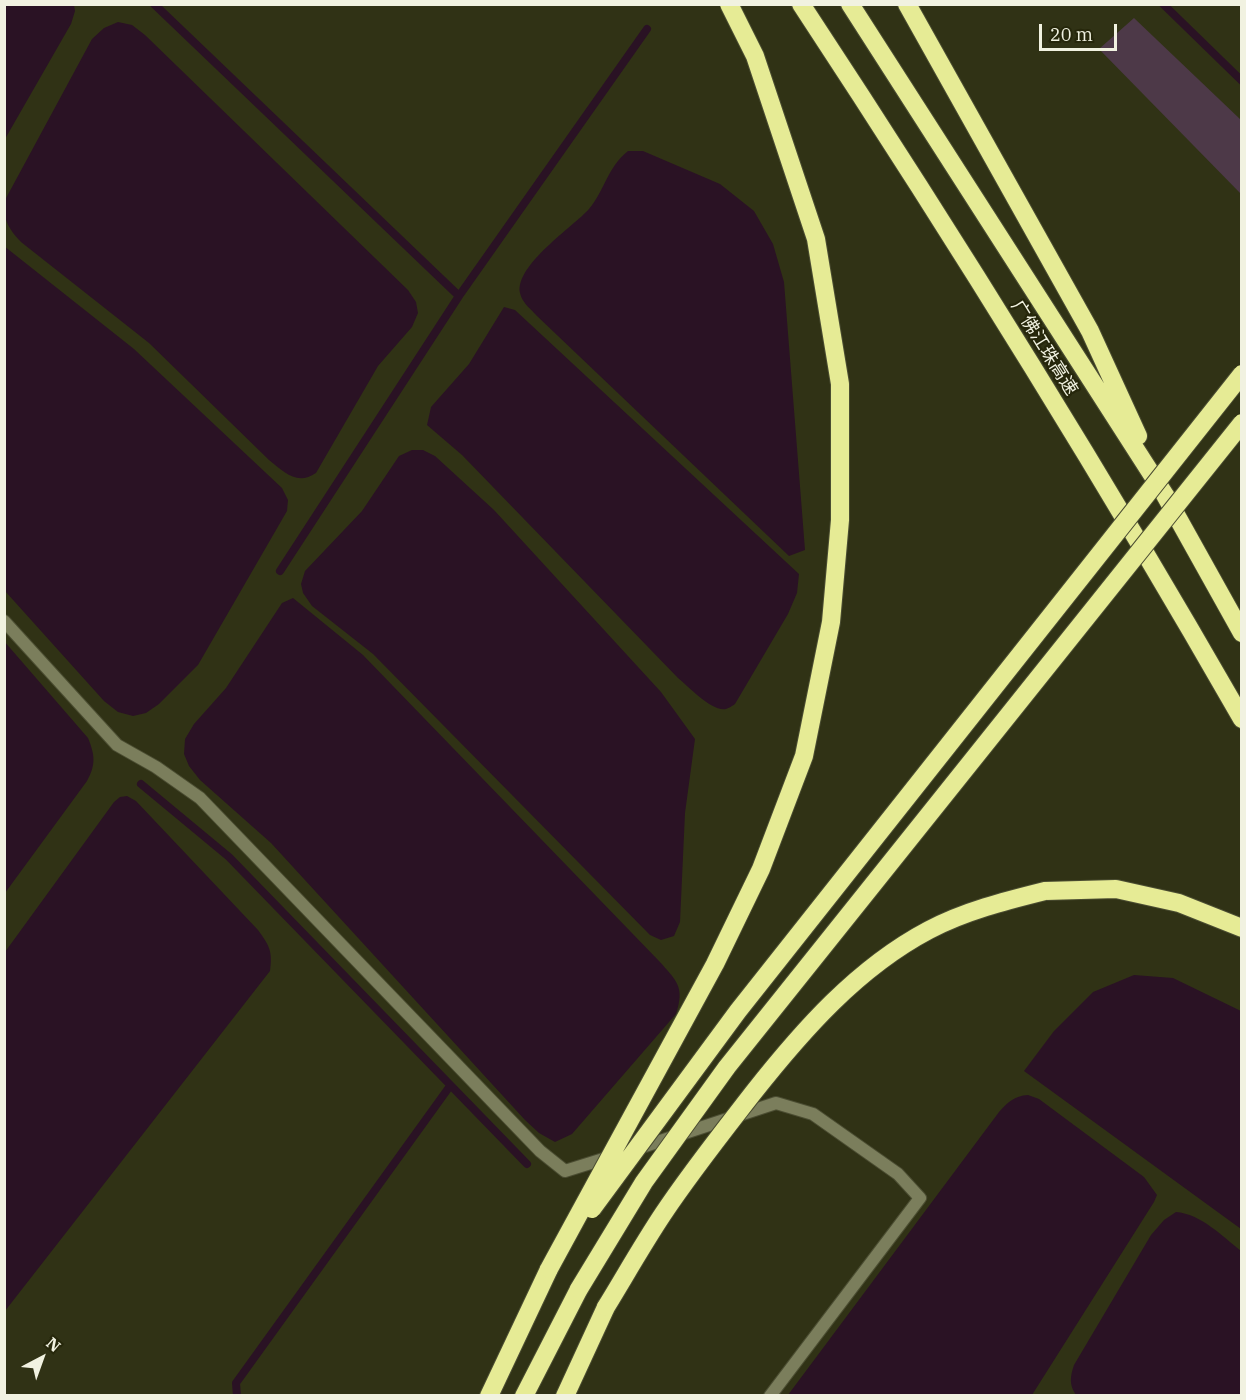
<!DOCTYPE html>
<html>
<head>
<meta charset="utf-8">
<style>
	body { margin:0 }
	#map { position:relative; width:1246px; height:1400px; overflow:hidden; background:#303215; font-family:"IBM Plex Serif",serif }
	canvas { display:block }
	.frame { position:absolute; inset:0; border:6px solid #f1f2e1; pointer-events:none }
	.north { position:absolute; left:12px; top:1328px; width:60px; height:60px; -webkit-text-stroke:4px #26270b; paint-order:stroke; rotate:41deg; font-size:16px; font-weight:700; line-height:24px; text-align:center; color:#f1f2e1 }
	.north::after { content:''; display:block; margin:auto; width:21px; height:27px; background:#f1f2e1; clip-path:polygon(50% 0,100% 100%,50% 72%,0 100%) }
	.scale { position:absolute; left:1039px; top:24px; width:78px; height:27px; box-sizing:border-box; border:3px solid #f1f2e1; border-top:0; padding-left:8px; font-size:18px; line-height:21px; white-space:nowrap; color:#f1f2e1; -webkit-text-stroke:4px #26270b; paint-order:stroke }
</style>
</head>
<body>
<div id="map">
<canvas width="1246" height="1400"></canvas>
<div class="frame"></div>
<div class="north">N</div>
<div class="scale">20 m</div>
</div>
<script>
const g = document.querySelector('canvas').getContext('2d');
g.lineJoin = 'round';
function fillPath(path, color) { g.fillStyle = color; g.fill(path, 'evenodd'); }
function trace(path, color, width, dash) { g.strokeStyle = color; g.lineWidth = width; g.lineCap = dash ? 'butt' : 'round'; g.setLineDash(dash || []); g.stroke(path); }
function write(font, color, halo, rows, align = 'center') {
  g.font = font + ' "IBM Plex Serif","Noto Sans SC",serif'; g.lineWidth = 4.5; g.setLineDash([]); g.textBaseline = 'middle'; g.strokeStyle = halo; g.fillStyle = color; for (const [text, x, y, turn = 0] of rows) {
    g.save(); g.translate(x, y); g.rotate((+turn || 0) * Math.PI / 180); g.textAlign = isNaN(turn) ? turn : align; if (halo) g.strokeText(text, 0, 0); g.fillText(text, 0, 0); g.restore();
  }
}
fillPath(new Path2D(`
	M1134,18L1241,120V194L1099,49Z`), '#4d3948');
fillPath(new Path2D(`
	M5,4L74,5L75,11L71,24L5,139Z
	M118,22L132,25L145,35L408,290L416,302L418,313L412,327L378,366L316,473C297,486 284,472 269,460L149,343L21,242C9,229 2,219 5,200L92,39L104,28Z
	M628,151H643L720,184L754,211L773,244L784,282L805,550L789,556L537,316C531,309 522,303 520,293C515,265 573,227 589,209C605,190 607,168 628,151Z
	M4,246L134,349L282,488L288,500L287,511L198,665L159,704L146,713L133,716L118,712L104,701L5,591Z
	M504,307L515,310L799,574L797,593L788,614L735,704C734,705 727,709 726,709C712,712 689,687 678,678L462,455L427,425L431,407L469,364Z
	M412,450H423L435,456L494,510L661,692L695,739L685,813L680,922L674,936L661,940L650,935L373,654L312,606L303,593L301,584L305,571L362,511L399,456Z
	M293,598L363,655L659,961C677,981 685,987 676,1014L572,1134L555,1142L539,1133L525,1120L271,843L200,780L189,766L184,754L185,739L194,724L226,688L282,603Z
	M4,641L88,738C95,755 96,765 87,781L5,893Z
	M127,796L136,801L258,930C269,945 273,951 270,971L5,1311V952L114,802L120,797Z
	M1134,975L1173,978L1241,1011V1229L1024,1071L1054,1031L1093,992Z
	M1028,1095L1039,1099L1144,1177L1157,1195L1154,1202L1032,1395H788L999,1112C1008,1102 1014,1096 1028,1095Z
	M1176,1212C1201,1214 1222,1236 1241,1251V1395H1076C1069,1385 1070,1377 1074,1365L1151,1235L1164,1220Z`), '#2a1224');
trace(new Path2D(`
	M154,4L459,296
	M1163,4L1242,81
	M280,571L459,296L647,29
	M141,784L229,857L527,1164
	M237,1396L236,1383L450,1086`), '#2a1224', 8);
const lane = new Path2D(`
	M4,621L117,745L156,767L200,798L540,1151L565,1171L613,1156
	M636,1149L776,1103L813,1114L898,1174L920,1198L770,1396`);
const highway = new Path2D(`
	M801,4C955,238 1103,476 1242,719
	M850,4L1165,495L1242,633
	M907,4L1090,331L1138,436
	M1045,891L1116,889L1179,903L1242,928
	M489,1396L549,1269
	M524,1396L579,1289
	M565,1396L606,1307`);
trace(lane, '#4b4d32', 14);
trace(highway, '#4b4d32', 20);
trace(lane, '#7b7e5c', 12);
trace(highway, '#e6eb95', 18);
const highwayBridge = new Path2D(`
	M592,1209L738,1011L1242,374
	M549,1269L715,964L761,869L804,756L831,622L840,520V384L816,239L755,56L729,4
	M579,1289L644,1182L727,1067L1242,423
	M606,1307C625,1276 643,1244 663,1214C691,1172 722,1133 753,1093C802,1031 857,968 929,930C965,911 1005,901 1045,891`);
trace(highwayBridge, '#4b4d32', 20, []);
trace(highwayBridge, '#e6eb95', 18);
write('18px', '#f1f2e1', '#26270b', [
	["广佛江珠高速",1044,348,58]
]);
</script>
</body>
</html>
